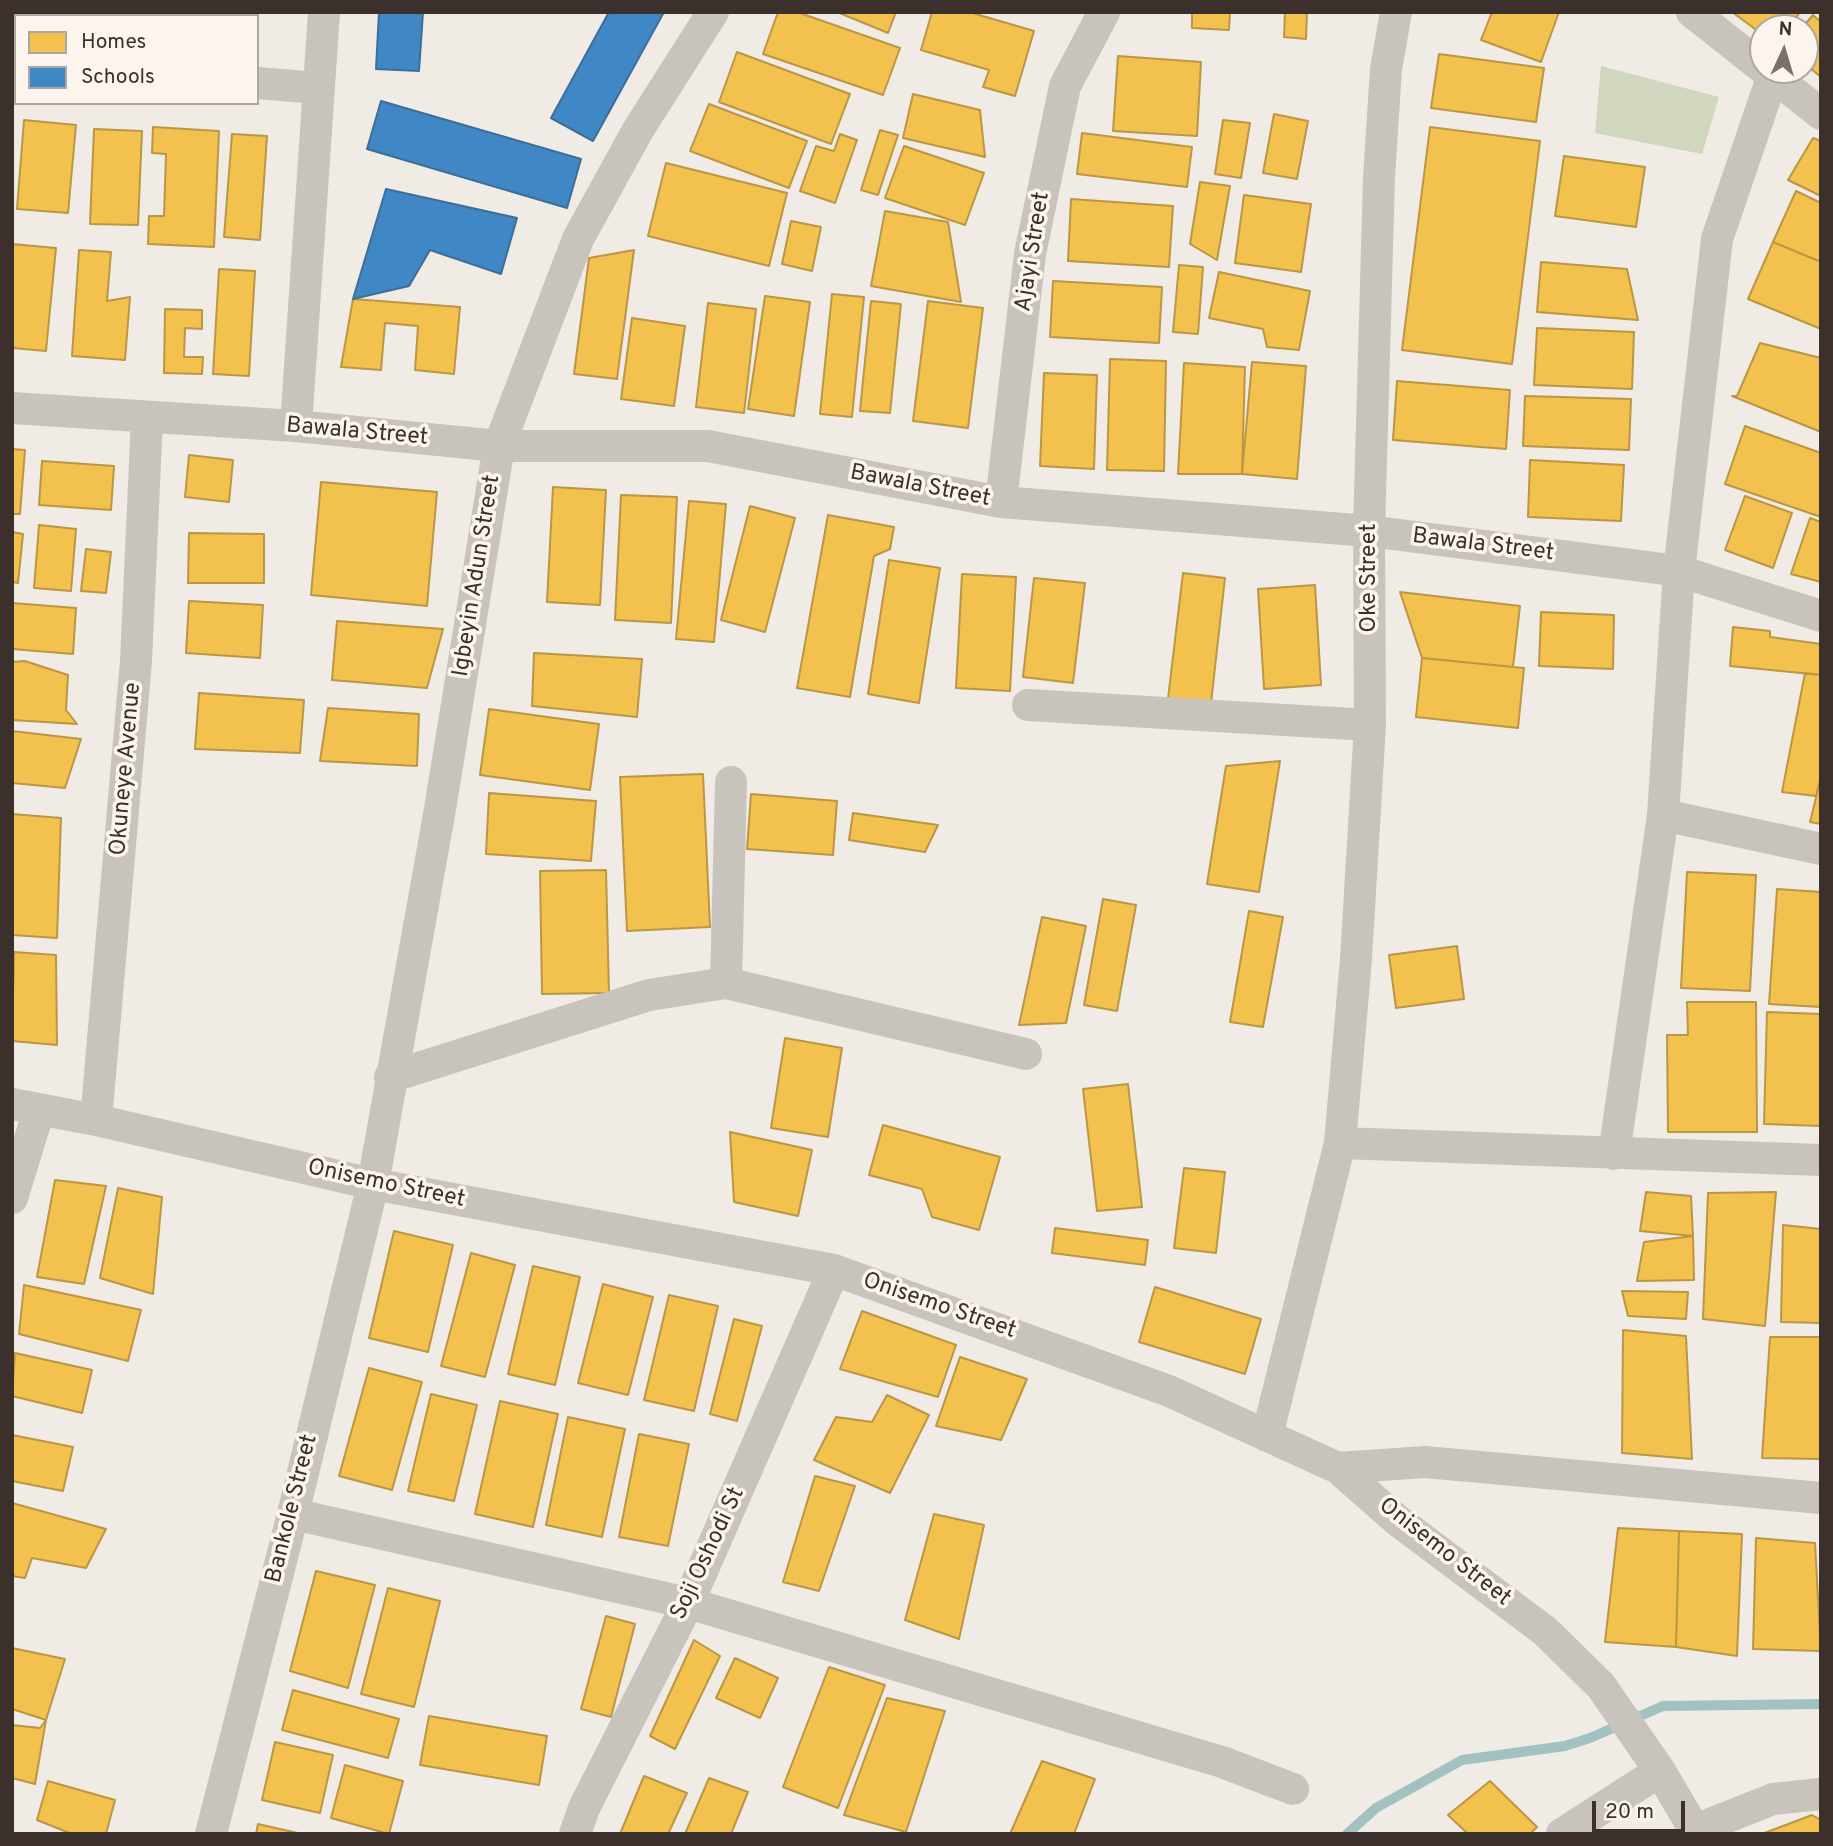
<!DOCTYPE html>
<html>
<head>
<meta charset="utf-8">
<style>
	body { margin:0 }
	#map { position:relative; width:1833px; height:1846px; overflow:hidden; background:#f0ebe5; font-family:Overpass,sans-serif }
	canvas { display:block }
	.frame { position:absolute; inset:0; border:14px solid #3b302b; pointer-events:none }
	.legend { position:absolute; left:14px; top:14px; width:245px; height:91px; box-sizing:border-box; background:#fbf5ee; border:2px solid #aea6a0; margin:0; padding:9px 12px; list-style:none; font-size:21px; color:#3b302b }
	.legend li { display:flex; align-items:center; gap:14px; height:35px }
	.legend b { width:35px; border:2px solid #aea6a0 }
	.north { position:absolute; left:1749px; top:14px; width:70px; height:70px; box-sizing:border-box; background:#fbf5ee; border:2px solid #aea6a0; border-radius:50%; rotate:4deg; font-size:19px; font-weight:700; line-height:28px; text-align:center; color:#3b302b }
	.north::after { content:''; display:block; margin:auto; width:24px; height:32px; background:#7a716c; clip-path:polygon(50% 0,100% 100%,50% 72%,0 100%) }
	.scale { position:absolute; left:1592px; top:1801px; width:93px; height:32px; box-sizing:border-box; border:4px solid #3b302b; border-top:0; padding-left:9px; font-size:21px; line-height:24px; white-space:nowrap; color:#3b302b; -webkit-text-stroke:5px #fbf5ee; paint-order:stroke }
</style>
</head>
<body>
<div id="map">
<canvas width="1833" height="1846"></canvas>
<div class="frame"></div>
<ul class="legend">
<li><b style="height:19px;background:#f2c14e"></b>Homes</li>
<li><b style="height:19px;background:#3f88c5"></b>Schools</li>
</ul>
<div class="north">N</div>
<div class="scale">20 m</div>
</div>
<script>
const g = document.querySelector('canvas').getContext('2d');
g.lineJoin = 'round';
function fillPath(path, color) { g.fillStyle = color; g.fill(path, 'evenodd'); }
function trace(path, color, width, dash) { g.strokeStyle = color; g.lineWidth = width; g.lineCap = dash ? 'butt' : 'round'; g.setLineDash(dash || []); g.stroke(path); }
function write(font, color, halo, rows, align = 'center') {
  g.font = font + ' Overpass,sans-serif'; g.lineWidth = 7; g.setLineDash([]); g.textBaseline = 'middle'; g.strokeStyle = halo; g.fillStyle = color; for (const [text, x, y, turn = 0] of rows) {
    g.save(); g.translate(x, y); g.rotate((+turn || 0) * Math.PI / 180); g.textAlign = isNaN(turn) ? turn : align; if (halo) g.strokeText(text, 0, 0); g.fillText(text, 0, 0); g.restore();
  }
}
fillPath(new Path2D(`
	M1601,66L1719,97L1702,154L1595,133Z`), '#d1d6bf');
const homes = new Path2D(`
	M22,12H77V16H22Z
	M92,12H162V16H92Z
	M174,12H223V16H174Z
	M778,12H797L900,48L883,95L763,54Z
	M837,12H896L888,33Z
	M932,12H969L1034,31L1015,96L983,87L989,70L921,50Z
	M1192,12H1230L1229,30L1192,28Z
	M1285,12H1307L1306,39L1284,37Z
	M1492,12H1559L1541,62L1481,40Z
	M1732,12H1800L1789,28H1763V35Z
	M1813,15L1821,22V77L1805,64V28H1802Z
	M737,52L850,94L831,144L719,102Z
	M1439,54L1544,68L1536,122L1431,108Z
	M1118,56L1201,62L1197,136L1113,131Z
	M913,94L980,110L985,157L903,138Z
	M709,104L807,141L789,188L690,151Z
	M1274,114L1308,121L1297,179L1263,173Z
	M24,120L76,125L68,213L17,209Z
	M1223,120L1250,123L1241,178L1215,174Z
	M153,127L219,131L214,247L148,244L149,216H164L166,154L152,153Z
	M1430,127L1540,141L1512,364L1402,350Z
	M94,129L142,131L138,225L90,224Z
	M880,130L898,135L878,195L861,190Z
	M1082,133L1192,147L1187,187L1077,174Z
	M232,134L267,136L260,240L224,237Z
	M840,134L857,140L835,203L800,191L816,146L834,151Z
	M1813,138L1821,141V196L1788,180Z
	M904,146L984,173L965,225L885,198Z
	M1564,156L1645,167L1636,227L1555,216Z
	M666,163L787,193L769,266L648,236Z
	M1200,182L1230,186L1217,260L1190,244Z
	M1796,191L1821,203V262L1773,242Z
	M1244,195L1311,204L1301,272L1235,263Z
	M1071,199L1173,206L1169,267L1068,261Z
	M885,211L948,222L961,302L871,286Z
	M791,221L821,227L812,271L782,264Z
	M1773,242L1821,262V329L1748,299Z
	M12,244L56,248L46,351L12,348Z
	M79,250L111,252L107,301L130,297L125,360L72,356Z
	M634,250L617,379L574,374L589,258Z
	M1541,262L1627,269L1638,320L1537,312Z
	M1179,265L1203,267L1198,334L1173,332Z
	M219,269L255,271L249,376L213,374Z
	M1219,272L1310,291L1299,350L1267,347L1263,329L1209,318Z
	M1053,281L1162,287L1159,343L1050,337Z
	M832,294L864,297L852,417L820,414Z
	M765,296L810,302L794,416L748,409Z
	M353,299L460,307L454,374L415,370L418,326L385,323L381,370L341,367Z
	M871,301L901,304L890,413L860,411Z
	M928,301L983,308L968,428L913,421Z
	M708,303L756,309L744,413L696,407Z
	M165,309L202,310V329L185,328L184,357H203L202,374L164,373Z
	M632,318L685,326L674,406L621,399Z
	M1537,328L1634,332L1632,389L1534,385Z
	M1760,343L1821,358V432L1732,396H1737Z
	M1110,359L1166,361L1164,471L1107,470Z
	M1252,362L1306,366L1297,479L1242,474Z
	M1184,363L1245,367L1242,474H1178Z
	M1044,373L1097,375L1094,469L1040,466Z
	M1397,381L1510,390L1506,449L1393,440Z
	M1525,396L1631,399L1629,450L1523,446Z
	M1745,426L1821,453V517L1725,484Z
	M12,449L25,450L20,514H12Z
	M189,455L233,460L229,502L185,497Z
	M1530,460L1624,465L1621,521L1528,517Z
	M42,461L114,466L111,510L39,505Z
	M321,482L437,492L427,606L311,595Z
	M553,487L606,490L600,605L547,602Z
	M621,495L677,497L671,623L615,620Z
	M1745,496L1792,513L1773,568L1725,550Z
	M689,501L726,504L714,642L676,639Z
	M750,506L795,518L765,632L721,620Z
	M828,515L894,527L890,549L874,556L850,697L797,688Z
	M1810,518L1821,522V582L1791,574Z
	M39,525L76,529L71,591L34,588Z
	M12,532L23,534L18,583L12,582Z
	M189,533L264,534V583H188Z
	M86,549L111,552L106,593L81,591Z
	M889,560L940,568L919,703L868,694Z
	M1183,573L1225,578L1210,712L1167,707Z
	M962,574L1016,577L1010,691L956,688Z
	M1034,578L1085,583L1073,683L1023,677Z
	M1315,585L1321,685L1264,689L1258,589Z
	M1400,592L1520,606L1513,667L1422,658Z
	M189,601L263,605L260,658L186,653Z
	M12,603L76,608L73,654L12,649Z
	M1541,612L1614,615L1613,669L1539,666Z
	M337,621L443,629L427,688L332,680Z
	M1733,627L1770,631V637L1821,644V675L1730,666Z
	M534,653L642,659L637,717L532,706Z
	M1422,658L1524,668L1518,728L1416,717Z
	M25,661L68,675L66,710L77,724L12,720V662Z
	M1805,673L1821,675V777L1816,796L1782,792Z
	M199,693L304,700L300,753L195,749Z
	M328,708L419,714L417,766L320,761Z
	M489,709L599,724L590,790L480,775Z
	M12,731L81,739L65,788L12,783Z
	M1280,761L1259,892L1207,884L1226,766Z
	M703,774L710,927L627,931L620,777Z
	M1821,777V824L1810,822Z
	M489,793L596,801L591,861L486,854Z
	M751,794L837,801L833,855L747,849Z
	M853,813L938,825L925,852L849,840Z
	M12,814L61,818L57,938L12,935Z
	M606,870L609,993L542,994L540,871Z
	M1687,872L1756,875L1750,991L1681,988Z
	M1777,889L1821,892V1007L1769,1004Z
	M1103,899L1136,905L1117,1011L1084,1005Z
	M1249,911L1283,917L1263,1027L1230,1022Z
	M1042,917L1086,926L1066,1023L1019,1025Z
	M1457,946L1464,999L1396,1008L1389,955Z
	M14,952L56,955L57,1045L12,1041Z
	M1687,1002H1756L1757,1132H1668L1667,1035H1688Z
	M1767,1012L1821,1014V1126L1764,1124Z
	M785,1038L842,1048L828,1137L771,1128Z
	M1128,1084L1142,1207L1097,1211L1083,1089Z
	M883,1125L1000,1157L979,1230L932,1217L922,1189L869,1175Z
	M730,1132L812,1150L798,1216L734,1202Z
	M1184,1168L1225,1172L1216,1253L1174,1248Z
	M55,1180L106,1186L84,1284L37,1277Z
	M118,1188L162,1197L153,1294L100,1278Z
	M1646,1192L1691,1196L1693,1236L1640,1231Z
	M1776,1192L1765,1326L1703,1319L1708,1193Z
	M1783,1225L1821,1229V1323L1781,1322Z
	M1055,1228L1148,1240L1145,1265L1052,1253Z
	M394,1231L453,1245L428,1352L369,1338Z
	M1693,1236L1694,1280L1637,1281L1644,1242Z
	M471,1253L515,1265L485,1377L441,1366Z
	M533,1266L580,1277L555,1385L508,1374Z
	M603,1284L653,1297L628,1395L578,1383Z
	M24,1285L141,1310L128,1361L19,1334Z
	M1155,1287L1261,1319L1245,1374L1139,1342Z
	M1622,1291L1688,1292L1686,1319L1628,1316Z
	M669,1295L718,1306L694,1411L644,1400Z
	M862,1311L956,1345L938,1397L840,1369Z
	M734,1319L762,1326L737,1421L710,1414Z
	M1623,1330L1686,1336L1692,1459L1622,1453Z
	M1770,1337H1821V1459L1762,1458Z
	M15,1353L92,1370L82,1413L12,1396Z
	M960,1357L1027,1379L1001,1440L936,1426Z
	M369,1368L422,1382L392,1490L339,1476Z
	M431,1394L477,1405L454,1501L408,1491Z
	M887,1395L929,1415L890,1493L814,1460L836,1417L872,1422Z
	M500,1401L558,1414L533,1527L475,1514Z
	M568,1417L625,1429L602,1537L546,1525Z
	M639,1434L689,1444L668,1546L619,1537Z
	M12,1435L73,1447L63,1491L12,1481Z
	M815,1476L855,1486L819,1591L783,1582Z
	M12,1503L106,1529L86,1568L32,1558L25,1578L12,1576Z
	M934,1514L984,1525L959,1639L905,1620Z
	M1618,1528L1679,1531L1676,1647L1605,1642Z
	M1679,1531L1742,1534L1737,1656L1676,1647Z
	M1756,1538L1815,1543L1821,1651L1753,1649Z
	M316,1571L375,1585L348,1688L290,1671Z
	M388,1588L440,1601L414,1707L361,1694Z
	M606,1616L635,1624L611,1717L581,1709Z
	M694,1640L720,1656L675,1749L650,1736Z
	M12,1648L65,1659L46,1720L12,1709Z
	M735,1658L778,1678L760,1718L716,1698Z
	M829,1667L885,1685L838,1808L783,1787Z
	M293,1690L399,1719L388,1758L282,1730Z
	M887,1698L945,1711L906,1832L844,1815Z
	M429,1716L547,1736L539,1785L420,1765Z
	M46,1720L35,1784L12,1778V1725L40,1728Z
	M275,1742L333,1755L320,1813L262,1800Z
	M1042,1761L1095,1779L1074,1834H1010Z
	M345,1765L403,1781L389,1834L331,1818Z
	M644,1776L687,1793L668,1834H620Z
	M709,1778L748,1792L731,1834H685Z
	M48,1781L115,1800L106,1834H72L37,1820Z
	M1490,1781L1537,1827L1530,1834H1468L1448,1815Z
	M1812,1815L1821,1820V1834H1762Z
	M258,1824L302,1834H256Z`);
fillPath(homes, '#f2c14e');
trace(homes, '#bb9644', 2);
const schools = new Path2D(`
	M379,12H423L419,71L376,69Z
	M609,12H664L593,141L551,118Z
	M381,101L581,159L567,208L367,149Z
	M386,189L517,218L501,274L430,250L409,286L353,299Z`);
fillPath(schools, '#3f88c5');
trace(schools, '#3e6e97', 2);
trace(new Path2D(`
	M1347,1834L1376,1808L1462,1760L1565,1746L1590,1738L1663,1706L1821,1704`), '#a1c2c1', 10);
trace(new Path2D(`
	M1692,12L1821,114
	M12,64H16
	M257,83L318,88
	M12,408L296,426L499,446H708L1001,502L1369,531L1679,571L1821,616
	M296,426L324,12
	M1001,502L1030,254L1065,86L1104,12
	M1028,705L1370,725
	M1663,815L1821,849
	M726,983L731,782
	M390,1077L649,995L726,983L1026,1054
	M12,1104L96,1120L373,1184L834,1270L1169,1391L1338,1468L1397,1520L1545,1631L1601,1686L1660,1771L1697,1834
	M96,1120L136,661L147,418
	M1340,1143L1356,959L1370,725L1369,531L1379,177L1386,69L1396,12
	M1614,1154L1663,815L1679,571L1717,239L1772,78
	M12,1198L39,1110
	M1267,1436L1340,1143L1821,1160
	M1338,1468L1425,1462L1821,1498
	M293,1514L688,1603L1222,1762L1293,1789
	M1695,1830L1773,1799L1821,1794
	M211,1834L293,1514L373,1184L440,809L499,446L578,239L638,130L713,12
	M575,1834L584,1808L688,1603L834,1270
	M1562,1834L1660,1771`), '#c9c3be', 32);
write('23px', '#3b302b', '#fbf5ee', [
	["Ajayi Street",1034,252,-81],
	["Bawala Street",357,433,5],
	["Bawala Street",920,487,11],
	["Bawala Street",1483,546,7],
	["Igbeyin Adun Street",478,576,-81],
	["Oke Street",1370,578,-90],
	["Okuneye Avenue",127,769,-85],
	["Onisemo Street",386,1185,12],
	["Onisemo Street",939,1307,19],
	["Bankole Street",293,1509,-76],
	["Onisemo Street",1444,1553,38],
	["Soji Oshodi St",709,1554,-65]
]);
</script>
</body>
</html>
